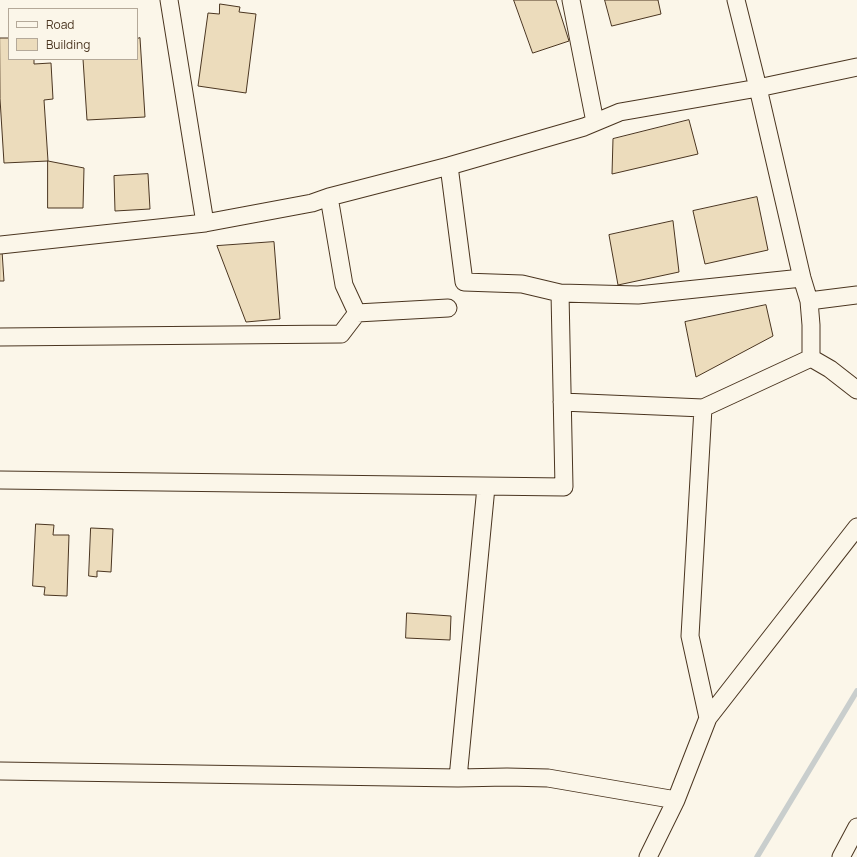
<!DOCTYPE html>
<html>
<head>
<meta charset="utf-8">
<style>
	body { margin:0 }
	#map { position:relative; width:857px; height:857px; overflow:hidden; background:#fbf6e9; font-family:Manrope,sans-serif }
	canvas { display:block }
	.legend { position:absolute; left:8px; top:8px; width:130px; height:52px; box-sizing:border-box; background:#fbf6e9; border:1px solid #b4a999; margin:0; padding:5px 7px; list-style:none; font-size:12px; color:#4a3520 }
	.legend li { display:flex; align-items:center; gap:8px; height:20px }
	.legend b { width:20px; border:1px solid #b4a999 }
</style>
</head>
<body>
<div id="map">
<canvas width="857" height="857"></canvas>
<ul class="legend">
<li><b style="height:5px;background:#fbf6e9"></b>Road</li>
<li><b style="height:11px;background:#ecdcbc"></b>Building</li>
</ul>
</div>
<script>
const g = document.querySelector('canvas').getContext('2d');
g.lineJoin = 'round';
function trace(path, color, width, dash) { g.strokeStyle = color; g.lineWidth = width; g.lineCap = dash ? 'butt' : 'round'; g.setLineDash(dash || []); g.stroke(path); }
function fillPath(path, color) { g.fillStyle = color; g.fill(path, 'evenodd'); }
trace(new Path2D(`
	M757,857L857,691`), '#c9cecd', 5.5);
const building = new Path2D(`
	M514,0H556L569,41L533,53Z
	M605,0H658L661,14L612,26Z
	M220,4L240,7L239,12L256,14L246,93L198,86L208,13L219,14Z
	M0,38H9V59H34V64L51,63L53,99L44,100L48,161L4,163L0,99Z
	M140,38L145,117L87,120L83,59H137V39Z
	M689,120L698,154L612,174L613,139Z
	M48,161L84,168L83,208H48Z
	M148,174L150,209L115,211L114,176Z
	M757,197L768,250L705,264L693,211Z
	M673,221L679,272L618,285L609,235Z
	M274,242L280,319L246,322L217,246Z
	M0,251H2L4,281H0Z
	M766,305L773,336L696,377L685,322Z
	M36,524L54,525L53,535H69L67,596L44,595L45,587L33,586Z
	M91,528L113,529L111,572L97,571V577L89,576Z
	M407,613L451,616L450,640L406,638Z`);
fillPath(building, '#ecdcbc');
trace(building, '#4a3520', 1);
const street = new Path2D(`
	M169,0L205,223
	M571,0L595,122
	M736,0L758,88L802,278L809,301L811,325V358L830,369L857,390
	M329,197L344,285L357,313L448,308
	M0,245L205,223L312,203L329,197L449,166L584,127L620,112L758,88L857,67
	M560,293L638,295L802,278
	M809,301L857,295
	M0,337L341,334L357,313
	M562,402L703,408
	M0,480L564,487L560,293L522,284L464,282L449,166
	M708,718L690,636L703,408L811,358
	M0,771L458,778L507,777L548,778L676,800
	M458,778L486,487
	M648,857L676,800L708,718L857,527
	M841,857L857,827`);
trace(street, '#4a3520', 19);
trace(street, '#fbf6e9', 17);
</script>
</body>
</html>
